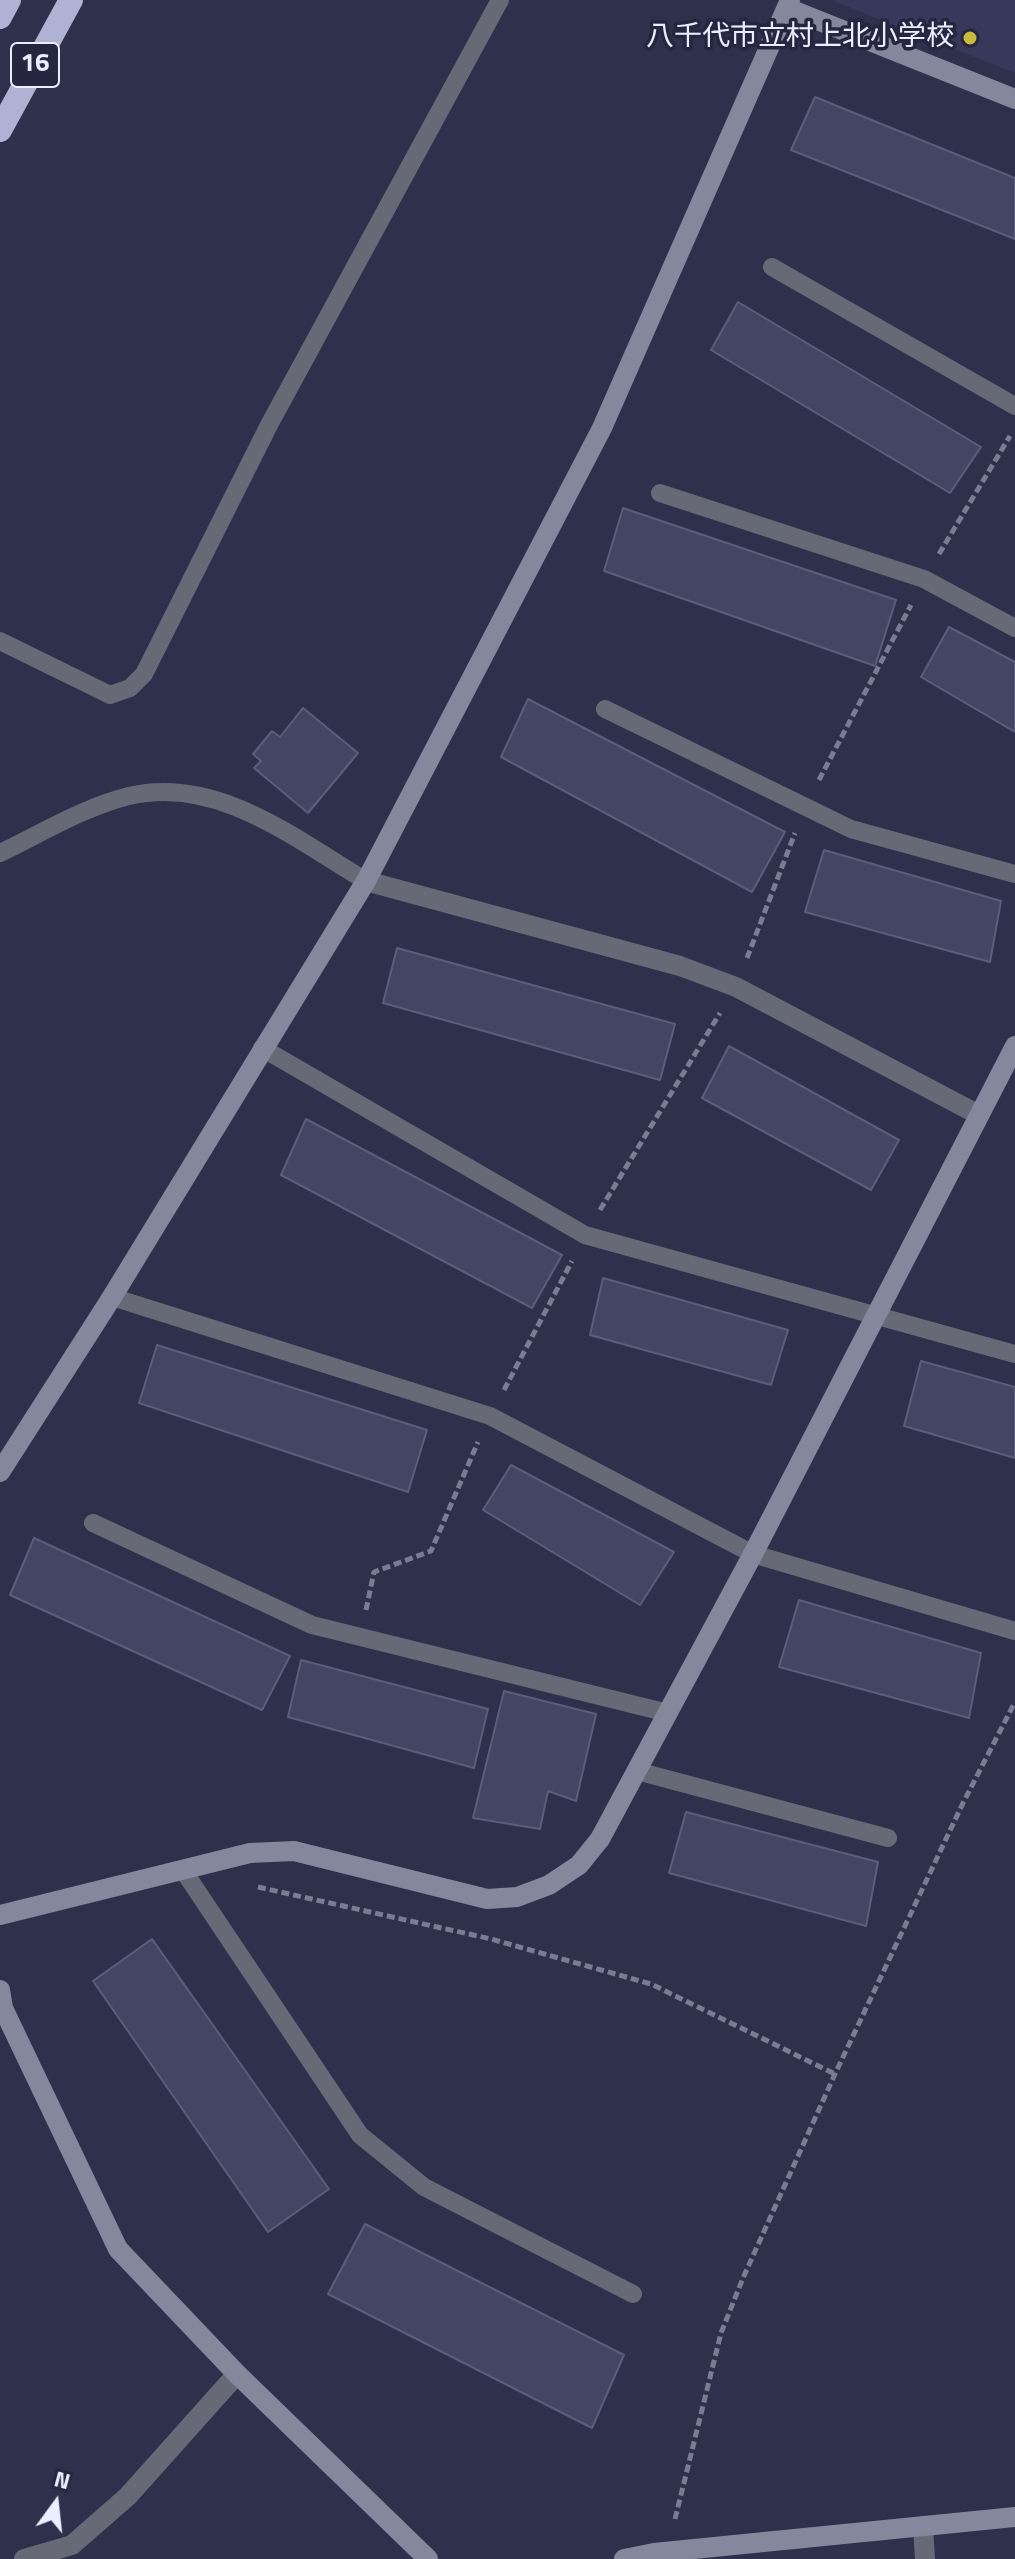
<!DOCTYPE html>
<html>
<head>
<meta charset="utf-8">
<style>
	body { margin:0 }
	#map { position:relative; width:1015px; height:2559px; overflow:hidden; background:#2f304b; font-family:"Titillium Web",sans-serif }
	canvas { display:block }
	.north { position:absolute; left:16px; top:2463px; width:80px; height:80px; -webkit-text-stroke:6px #262640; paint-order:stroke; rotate:15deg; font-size:22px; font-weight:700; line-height:32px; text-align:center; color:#ecedff }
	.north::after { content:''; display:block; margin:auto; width:28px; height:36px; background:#ecedff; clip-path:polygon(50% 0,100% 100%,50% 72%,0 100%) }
</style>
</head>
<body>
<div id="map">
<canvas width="1015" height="2559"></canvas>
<div class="north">N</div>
</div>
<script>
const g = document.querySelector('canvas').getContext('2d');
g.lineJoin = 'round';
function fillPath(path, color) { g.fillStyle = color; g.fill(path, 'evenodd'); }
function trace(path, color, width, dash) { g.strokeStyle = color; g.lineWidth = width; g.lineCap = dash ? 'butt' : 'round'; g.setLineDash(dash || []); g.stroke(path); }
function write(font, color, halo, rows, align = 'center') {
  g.font = font + ' "Titillium Web","Noto Sans JP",sans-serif'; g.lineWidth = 7; g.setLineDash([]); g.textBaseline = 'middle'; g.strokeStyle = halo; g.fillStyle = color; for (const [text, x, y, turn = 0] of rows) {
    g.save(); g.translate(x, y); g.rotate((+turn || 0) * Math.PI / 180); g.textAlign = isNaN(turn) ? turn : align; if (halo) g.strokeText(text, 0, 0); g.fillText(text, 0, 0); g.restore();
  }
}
fillPath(new Path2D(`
	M835,0H1015V73L836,2Z`), '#37385a');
const building = new Path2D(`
	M815,97L1015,178V239L791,150Z
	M738,302L981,447L950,493L711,350Z
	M623,508L896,600L875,666L604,571Z
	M949,627L1015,662V732L921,677Z
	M528,699L785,832L752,892L501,757Z
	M303,708L358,753L308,813L254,768L261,761L253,754L272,731L280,737Z
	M824,850L1001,901L990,962L805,912Z
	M397,948L675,1024L660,1080L383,1003Z
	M729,1046L899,1140L871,1190L702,1098Z
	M306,1119L562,1255L532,1308L281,1175Z
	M603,1278L788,1330L771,1385L590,1335Z
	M157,1345L427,1430L408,1492L139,1403Z
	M921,1361L1015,1387V1458L904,1426Z
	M511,1465L674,1552L640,1605L483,1510Z
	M34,1538L290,1656L262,1710L10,1595Z
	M799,1600L981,1653L969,1718L779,1667Z
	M301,1660L488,1709L474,1768L288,1717Z
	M504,1691L596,1714L576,1801L548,1791L540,1829L473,1818Z
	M686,1812L878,1862L866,1926L669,1873Z
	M152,1939L329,2189L268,2232L93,1981Z
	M365,2224L624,2355L592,2428L328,2294Z`);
fillPath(building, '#444562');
trace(building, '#5c5d7b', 2);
trace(new Path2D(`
	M939,554L1010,436
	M819,780L911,605
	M747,958L795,833
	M600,1210L720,1013
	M504,1390L572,1261
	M366,1610L374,1572L431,1551L478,1442
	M258,1887L491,1939L651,1984L835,2074
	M675,2519L721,2333L743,2278L835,2074L963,1803L1015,1702`), '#7b7c93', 5, [8, 4]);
trace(new Path2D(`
	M772,267L1015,406
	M660,493L924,579L1015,628
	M0,641L110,695L130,688L144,674L269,425L500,0
	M605,709L851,829L1015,874
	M0,853C42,833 84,807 129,796C217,775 295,839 366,881
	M262,1048L585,1235L1015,1354
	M112,1297L490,1416L753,1554L1015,1631
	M93,1523L312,1625L668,1713
	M637,1771L888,1838
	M183,1870L360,2135L424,2187L633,2294`), '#686977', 18);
trace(new Path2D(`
	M366,881L680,966L736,987L979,1115
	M923,2526L925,2559
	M24,2559L72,2545L128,2496L237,2374`), '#686977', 20);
trace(new Path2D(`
	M787,8L1015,99
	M0,1472L112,1297L366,881L602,428L790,0
	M0,1915L250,1853L294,1851L487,1899L517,1897L549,1885L579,1865L600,1839L753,1554L1015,1046
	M0,1990L3,2008L118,2249L237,2374L428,2559
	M624,2559L654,2553L1015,2517`), '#85879c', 20);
trace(new Path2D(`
	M0,17L9,0
	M0,130L71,0`), '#afb2d3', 24);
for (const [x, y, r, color] of [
	[970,38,8,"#caba3a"]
]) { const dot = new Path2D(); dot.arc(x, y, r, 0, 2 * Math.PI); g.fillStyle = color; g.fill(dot); trace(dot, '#262640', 3); }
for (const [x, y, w] of [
	[35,65,48]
]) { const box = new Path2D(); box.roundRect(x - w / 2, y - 22, w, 44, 6); g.fillStyle = '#262640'; g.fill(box); trace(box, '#ecedff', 2); }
write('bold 26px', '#ecedff', null, [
	["16",35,65]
]);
write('28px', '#ecedff', '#262640', [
	["八千代市立村上北小学校",954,38]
], 'right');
</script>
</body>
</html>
